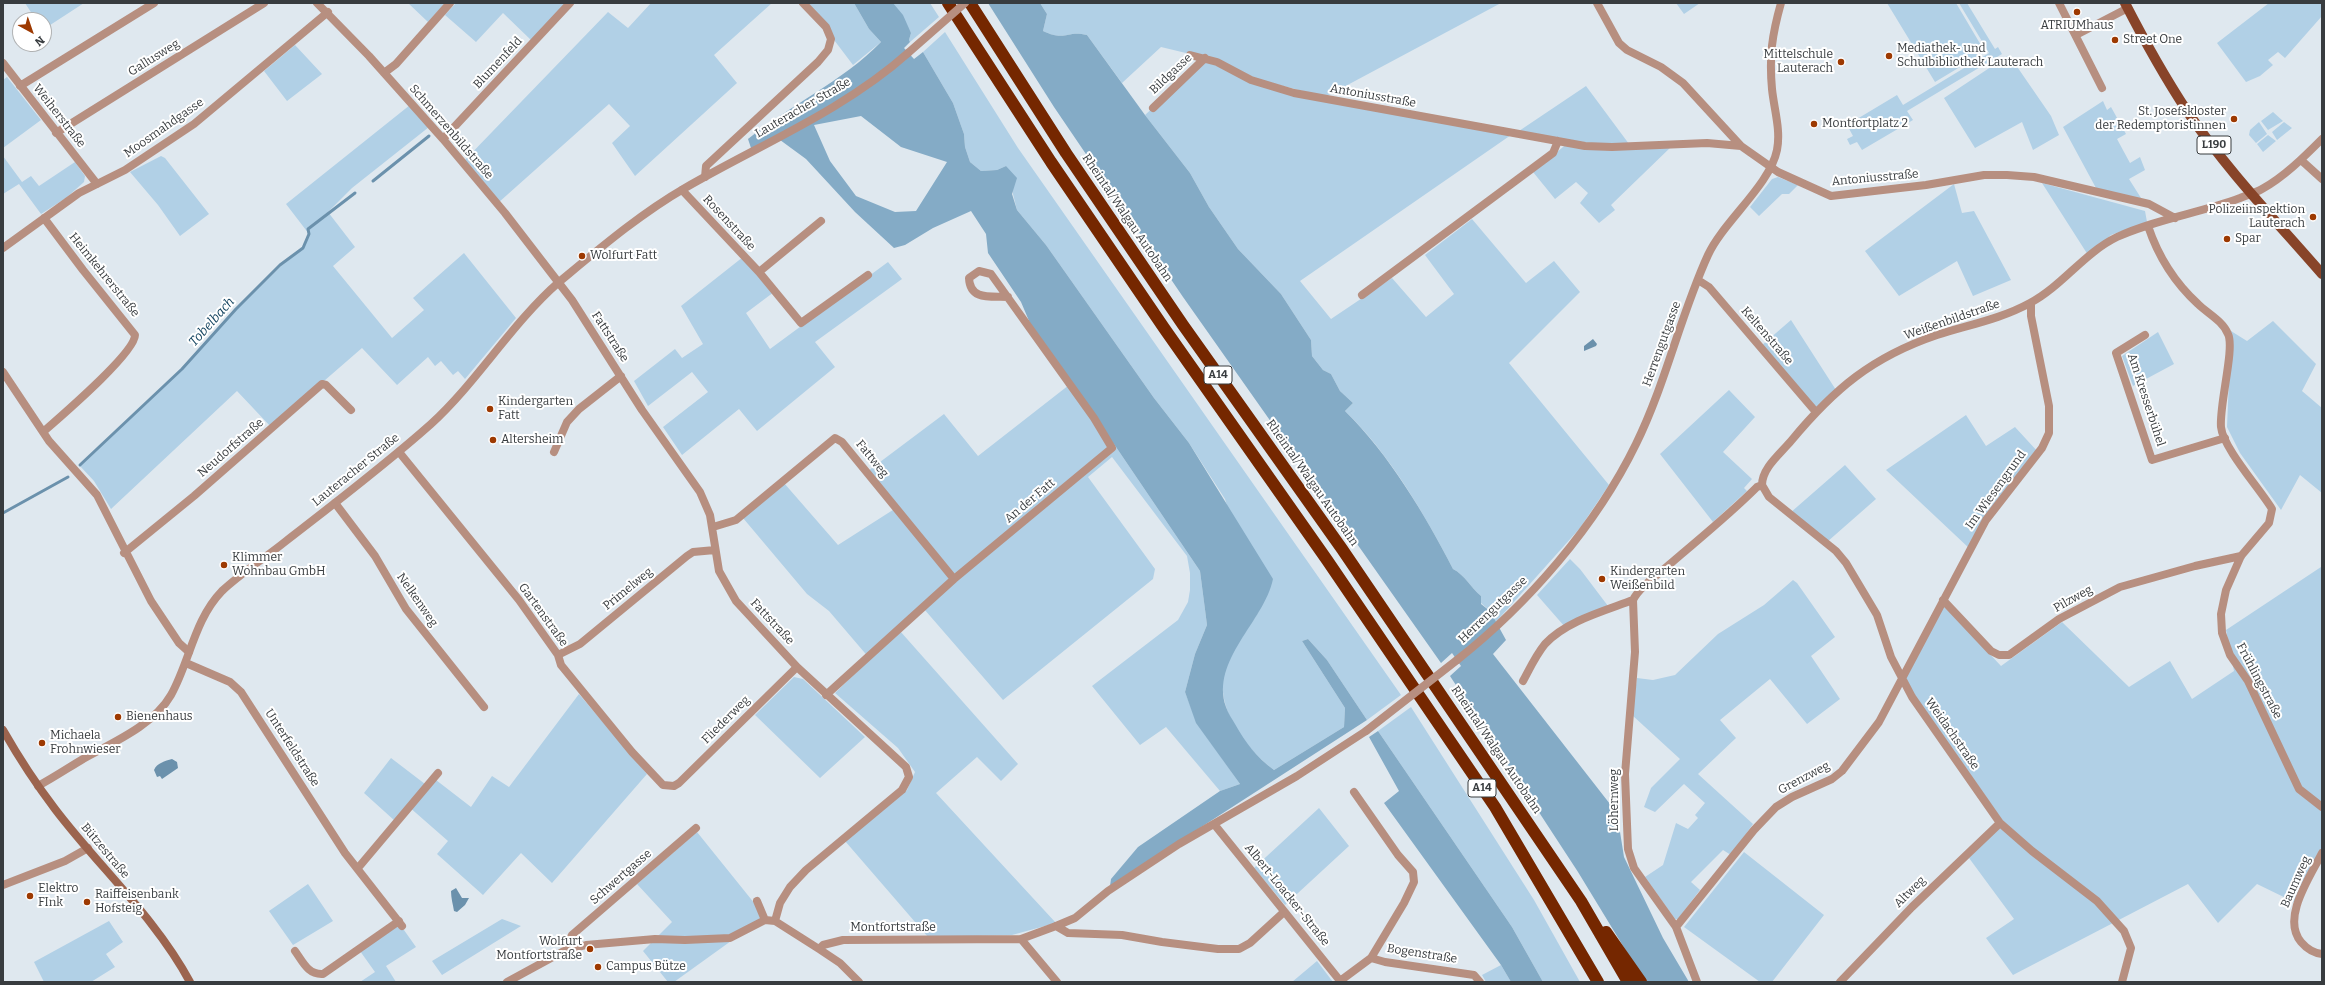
<!DOCTYPE html>
<html>
<head>
<meta charset="utf-8">
<style>
	body { margin:0 }
	#map { position:relative; width:2325px; height:985px; overflow:hidden; background:#dfe8ef; font-family:Bitter,serif }
	canvas { display:block }
	.frame { position:absolute; inset:0; border:4px solid #383c3f; pointer-events:none }
	.north { position:absolute; left:12px; top:12px; width:40px; height:40px; box-sizing:border-box; background:#fff; border:1px solid #afb1b2; border-radius:50%; rotate:140deg; font-size:11px; font-weight:700; line-height:16px; text-align:center; color:#383c3f }
	.north::after { content:''; display:block; margin:auto; width:14px; height:18px; background:#9d3901; clip-path:polygon(50% 0,100% 100%,50% 72%,0 100%) }
</style>
</head>
<body>
<div id="map">
<canvas width="2325" height="985"></canvas>
<div class="frame"></div>
<div class="north">N</div>
</div>
<script>
const g = document.querySelector('canvas').getContext('2d');
g.lineJoin = 'round';
function fillPath(path, color) { g.fillStyle = color; g.fill(path, 'evenodd'); }
function trace(path, color, width, dash) { g.strokeStyle = color; g.lineWidth = width; g.lineCap = dash ? 'butt' : 'round'; g.setLineDash(dash || []); g.stroke(path); }
function write(font, color, halo, rows, align = 'center') {
  g.font = font + ' Bitter,serif'; g.lineWidth = 4; g.setLineDash([]); g.textBaseline = 'middle'; g.strokeStyle = halo; g.fillStyle = color; for (const [text, x, y, turn = 0] of rows) {
    g.save(); g.translate(x, y); g.rotate((+turn || 0) * Math.PI / 180); g.textAlign = isNaN(turn) ? turn : align; if (halo) g.strokeText(text, 0, 0); g.fillText(text, 0, 0); g.restore();
  }
}
fillPath(new Path2D(`
	M25,3H84L44,29V20H36Z
	M408,3H445L428,22Z
	M456,3H568L532,41L503,13L476,42L445,15Z
	M651,3H772L714,55L737,83L635,176L612,143L630,126L609,104L498,203L463,162L608,12L628,28Z
	M806,3H854L869,29L881,42L853,65Z
	M893,3H930L939,17L910,42L909,40L911,33Z
	M1040,3H1501L1325,97L1253,78L1215,60L1161,47L1122,83L1087,35C1066,30 1066,42 1043,31L1047,14Z
	M1676,3H1700L1684,14Z
	M1887,3H1956L1985,52L1935,82Z
	M1959,3H1967L1995,49L1998,47L2002,54L1907,111L1913,120L1862,150L1857,142L1850,145L1847,139L1853,136L1847,125L1897,95L1903,105L1989,53Z
	M2269,3H2322V16L2285,58L2278,52L2268,60L2273,65L2260,76L2246,82L2217,43Z
	M945,32L1018,148L1401,695L1367,720L1327,660L1308,639L1302,641L1345,708L1344,727L1274,770C1247,750 1219,714 1223,678C1226,657 1248,629 1259,611L1225,499L1189,443L1154,398L1046,245L1017,210L1006,166L997,170L981,171L970,162L965,147L964,134L953,103L923,52Z
	M295,45L322,74L287,101L264,71Z
	M2009,55L2051,116L2059,135L2033,150L2022,122L1975,148L1944,98Z
	M1206,59L1248,82L1511,135L1300,281L1331,319L1392,278L1426,317L1454,294L1425,255L1472,219L1526,283L1554,261L1580,292L1509,363L1609,485L1580,528L1495,623L1490,611L1481,603V596C1471,588 1465,575 1453,569C1425,515 1389,453 1345,411L1353,403L1340,391L1331,374L1323,370L1312,356L1311,340L1281,294L1238,249L1209,207L1190,173L1145,115Z
	M7,77L41,120L3,148V80Z
	M1586,86L1632,148L1672,146L1611,205L1615,210L1599,223L1580,203L1588,193L1576,182L1555,199L1533,172L1569,142L1519,131Z
	M2103,101L2107,110L2111,107L2126,134L2117,139L2130,163L2140,157L2145,170L2129,179L2141,198H2131L2096,188L2063,127Z
	M410,105L429,127L352,188L328,212L355,247L333,266L392,338L424,310L413,298L464,253L516,318L465,379L458,371L453,375L441,361L435,366L428,357L397,385L362,348L271,427L237,391L111,509L94,481L80,466L182,370L237,309L281,266L304,248L309,234L286,204Z
	M2273,112L2283,121L2268,130L2261,121Z
	M2259,122L2267,134L2256,143L2249,135L2250,130Z
	M2284,122L2292,128L2277,140L2272,132Z
	M2268,135L2276,141L2263,152L2257,144Z
	M3,156L22,182L31,176L39,186L75,162L85,176L84,182L66,198L41,214L19,184L3,194Z
	M161,156L165,158L209,214L180,236L158,205L130,172Z
	M1778,177L1798,185L1789,194H1782L1759,216L1750,207L1772,179Z
	M2042,183L2145,211L2147,222L2111,235L2088,255Z
	M1954,184L1962,213L1974,211L2011,280L1973,296L1957,261L1899,296L1865,251Z
	M743,257L774,292L746,313L770,349L888,262L902,279L815,342L835,367L757,431L739,409L682,455L663,427L708,392L692,372L648,406L634,381L675,349L682,358L703,344L681,306Z
	M1791,320L1836,390L1815,410L1761,346Z
	M2273,321L2316,364L2302,391L2322,408V493L2300,475L2281,510L2240,453L2227,427L2231,331L2247,341Z
	M2158,332L2174,364L2133,386L2122,356Z
	M1069,385L1116,447L1200,571L1207,625L1195,654L1185,692L1197,723L1240,784L1220,791L1166,727L1140,745L1092,686L1178,620L1188,602L1190,590V573L1187,556L1112,457L1088,477L1155,569L1153,579L1003,700L924,609L900,631L1018,764L1001,781L977,757L936,793L1056,923L1012,935L928,937L845,841L907,790L915,772L898,748L835,693L870,659L829,611L807,594L743,518L784,483L838,545L896,508L868,471L944,414L978,456Z
	M1729,390L1755,417L1723,452L1752,479L1744,488L1747,491L1713,522L1660,454Z
	M1966,415L1986,446L2015,427L2038,452L1970,549L1886,470Z
	M1845,465L1876,499L1827,542L1790,513Z
	M1570,559L1580,569L1608,606L1565,627L1537,595Z
	M2321,567L2322,852L2294,902L2257,884L2218,923L2188,884L2013,975L1986,938L2014,919L1969,858L2003,821L1903,679L1943,604L2001,666L2062,622L2129,687L2170,661L2192,699L2234,671L2226,630Z
	M1793,580L1797,583L1835,637L1811,656L1840,699L1807,724L1770,679L1720,720L1736,738L1698,774L1753,824L1731,855L1723,850L1691,882L1700,890L1678,919H1675L1645,877L1663,865L1676,823L1688,829L1698,818L1695,815L1705,803L1684,784L1655,812L1644,807L1651,788L1680,759L1632,715L1637,678L1653,680L1675,675L1718,634L1764,605Z
	M794,677L803,679L865,737L820,778L755,715Z
	M579,694L647,774L552,883L521,853L483,895L437,854L448,841L408,806L395,821L364,793L391,758L425,784L436,780L471,807L492,776L509,787Z
	M1411,707L1534,900L1580,982H1543L1512,927L1378,731Z
	M1319,808L1349,846L1285,905L1254,868Z
	M697,832L759,909L763,918L674,982H668L643,951L672,922L637,884Z
	M1744,852L1824,915L1772,982H1760L1684,927Z
	M308,884L333,921L293,945L269,911Z
	M502,919L521,926L442,975L432,961Z
	M109,921L123,942L106,954L115,967L91,982H44L34,962Z
	M399,923L416,947L386,966L396,982H360L375,972L360,951Z
	M1317,961L1333,982H1292Z
	M1501,965L1511,982H1486L1482,975Z`), '#b1d0e6');
fillPath(new Path2D(`
	M854,3H893L903,15L911,33L909,40L910,42L904,48L914,59L923,52L953,103L964,134L965,147L970,162L981,171L997,170L1006,166L1017,178L1012,194L1017,210L1046,245L1154,398L1189,443L1273,579C1264,622 1210,660 1226,707C1228,713 1232,719 1235,724C1246,743 1256,757 1274,770L1344,727L1345,708L1302,641L1308,639L1327,660L1367,720L1110,886L1111,879L1138,847L1220,791L1240,784L1196,723L1185,692L1195,654L1207,625L1200,571L1116,447L1038,342L1021,302L988,253L986,234L971,211L933,228L905,245L894,248L855,212L806,159L776,137L752,151L748,139C790,105 842,82 881,42L869,29ZM861,116L901,147L947,162L916,211L895,212L856,196L830,161L814,125Z
	M988,3H1040L1047,14L1043,31C1066,42 1066,30 1087,35L1145,115L1190,173L1209,207L1238,249L1281,294L1311,340L1312,356L1323,370L1331,374L1340,391L1353,403L1345,411C1389,454 1425,515 1453,569C1465,575 1471,588 1481,596V604L1490,611L1506,640L1493,654L1617,813L1624,857L1663,938L1689,982H1645L1578,872L1450,676L1461,666L1452,653L1441,663L1183,297L1054,107Z
	M1378,731L1512,927L1543,982H1511L1501,965L1384,803L1399,791L1369,737Z`), '#84abc6');
fillPath(new Path2D(`
	M1593,339L1597,344L1596,346L1584,351V346Z
	M172,759L177,762L178,768L162,779L160,776L157,777L154,770C157,763 165,761 172,759Z
	M456,888L462,898H469L465,905L457,912L454,911C453,905 451,898 451,891Z`), '#6b91ac');
trace(new Path2D(`
	M373,181L429,136
	M80,465L182,369L236,309L280,265L303,248L309,234L308,229L355,193
	M3,513L68,477`), '#6b91ac', 3);
trace(new Path2D(`
	M317,3L369,56L443,139L505,213L572,300L642,410L700,492L710,515L719,571L736,601L797,667L906,767L909,777L902,790L806,870L790,887L780,903L775,921
	M1597,3L1619,43L1627,50L1661,67L1683,83L1741,146
	M2059,3L2102,88
	M2076,35L2128,8
	M1190,55L1217,62L1251,80L1294,93L1585,146L1612,147L1707,143L1741,146L1778,172L1831,196L1926,185L1984,175H2007L2034,177L2149,204L2175,218
	M3,63L97,184
	M384,73L396,64L450,3
	M20,86L154,3
	M1153,108L1205,58
	M56,133L264,3
	M443,139L570,3
	M2301,160L2322,179
	M705,177L706,166L818,62L828,50L831,39L826,27L803,3
	M682,190L759,272L801,323L868,275
	M2148,226C2158,256 2174,282 2198,304C2207,313 2223,321 2228,334C2235,348 2219,405 2221,427C2223,448 2260,489 2272,509L2269,523L2241,556L2226,590L2221,614L2222,633L2230,655L2248,681L2299,789L2322,807
	M3,248L79,193L125,170L194,124L328,12
	M759,272L821,221
	M1698,280L1709,287L1815,411
	M1362,295L1553,153L1558,141
	M2145,335L2116,353L2152,460L2225,438
	M3,372L49,441L97,495L151,601L179,643L189,652
	M43,432C60,417 135,353 135,335L83,270L44,218
	M399,452L519,600L558,655L561,665L632,752L663,785L674,786L679,783L797,667
	M554,452L567,422L579,409L621,376
	M1762,485L1769,497L1836,551L1846,563L1877,615L1891,657L1912,697L2000,823L2032,851L2097,901L2124,931L2131,948L2122,982
	M335,503L375,556L406,609L484,707
	M713,527L736,520L835,438L842,442L954,579
	M124,553L194,496L322,384L326,385L351,410
	M1633,600L1635,652L1625,774L1628,849L1634,868L1676,927L1697,982
	M1943,600L1991,651L1999,655H2009L2059,619L2120,587L2195,566L2241,556
	M558,655L580,644L687,556L693,552L715,550
	M1457,660C1528,604 1596,526 1636,444C1666,383 1680,316 1708,255C1723,222 1770,185 1777,150C1781,130 1774,109 1772,89C1769,56 1772,35 1781,3
	M186,663L230,682L241,692L345,853L402,926
	M1523,681C1530,668 1536,655 1545,644C1566,621 1604,611 1633,600C1640,586 1658,575 1670,564C1699,539 1729,515 1757,487L1762,485C1762,468 1780,454 1791,441C1834,389 1872,357 1937,335C1968,325 2001,319 2030,303C2062,286 2084,253 2117,237C2156,219 2200,213 2240,198C2247,195 2255,193 2262,189C2284,177 2304,157 2322,139
	M826,695L954,579L1112,448L1094,418L991,274L979,271L969,278C970,301 991,296 1008,297
	M1354,792L1398,855L1413,872L1414,882L1404,903L1371,958
	M1214,824L1341,982
	M2322,853C2310,877 2281,918 2301,942C2307,949 2313,953 2322,954
	M358,868L438,773
	M757,901L765,920
	M1056,926L1068,933L1122,935L1162,942L1218,949H1239L1250,943L1284,912
	M1676,927L1754,830L1776,807L1792,797L1832,779L1842,771L1879,722L1986,520L2042,448L2049,433V406L2031,316V303
	M1021,939L1057,982
	M569,949V941L572,935L696,828
	M819,949L823,945L843,940L1021,939L1056,926L1075,918L1108,891L1179,844L1297,776L1366,731
	M295,951C303,962 308,975 323,974L399,921
	M1340,981L1371,958L1385,962L1474,975L1480,982
	M507,982L564,951L586,945L655,939L685,940L730,938L765,920L775,921L819,949L840,963L859,982
	M1840,982L1912,907L2000,823`), '#b78f80', 8);
trace(new Path2D(`
	M38,786C53,778 68,768 83,759C112,743 154,725 171,695C190,661 194,620 222,591C241,573 265,558 286,541C335,503 385,465 431,424C478,381 511,324 559,282C599,249 640,214 685,188C759,145 843,111 908,53
	M3,885L65,861L88,848`), '#b78f80', 8);
trace(new Path2D(`
	M3,730C19,758 36,784 55,809C99,867 155,917 190,982`), '#9c644e', 8);
trace(new Path2D(`
	M2125,3C2144,40 2164,76 2187,111C2226,169 2276,221 2322,274`), '#884429', 10);
trace(new Path2D(`
	M948,3L1051,162L1164,328L1327,560L1495,807L1598,982
	M970,3L1066,153L1183,325L1342,549L1581,901L1628,982
	M1606,932L1641,982`), '#752700', 12);
trace(new Path2D(`
	M1366,731L1457,660`), '#b78f80', 8);
trace(new Path2D(`
	M908,53L965,3`), '#b78f80', 8);
for (const [x, y, r, color] of [
	[2077,12,4,"#9d3901"],
	[2115,40,4,"#9d3901"],
	[1889,56,4,"#9d3901"],
	[1841,62,4,"#9d3901"],
	[2234,119,4,"#9d3901"],
	[1814,124,4,"#9d3901"],
	[2313,217,4,"#9d3901"],
	[2227,239,4,"#9d3901"],
	[582,256,4,"#9d3901"],
	[490,409,4,"#9d3901"],
	[493,440,4,"#9d3901"],
	[224,565,4,"#9d3901"],
	[1602,579,4,"#9d3901"],
	[118,717,4,"#9d3901"],
	[42,743,4,"#9d3901"],
	[30,896,4,"#9d3901"],
	[87,902,4,"#9d3901"],
	[590,949,4,"#9d3901"],
	[598,967,4,"#9d3901"]
]) { const dot = new Path2D(); dot.arc(x, y, r, 0, 2 * Math.PI); g.fillStyle = color; g.fill(dot); trace(dot, '#fff', 1.5); }
for (const [x, y, w] of [
	[2214,145,34],
	[1218,375,28],
	[1482,788,28]
]) { const box = new Path2D(); box.roundRect(x - w / 2, y - 9, w, 18, 3); g.fillStyle = '#fff'; g.fill(box); trace(box, '#383c3f', 1); }
write('bold 11px', '#383c3f', null, [
	["L190",2214,145],
	["A14",1218,375],
	["A14",1482,788]
]);
write('12px', '#383c3f', '#fff', [
	["ATRIUMhaus",2077,26,"center"],
	["Street One",2123,40],
	["Mediathek- und",1897,49],
	["Schulbibliothek Lauterach",1897,63],
	["Mittelschule",1833,55,"right"],
	["Lauterach",1833,69,"right"],
	["St. Josefskloster",2226,112,"right"],
	["der Redemptoristinnen",2226,126,"right"],
	["Montfortplatz 2",1822,124],
	["Polizeiinspektion",2305,210,"right"],
	["Lauterach",2305,224,"right"],
	["Spar",2235,239],
	["Wolfurt Fatt",590,256],
	["Kindergarten",498,402],
	["Fatt",498,416],
	["Altersheim",501,440],
	["Klimmer",232,558],
	["Wohnbau GmbH",232,572],
	["Kindergarten",1610,572],
	["Weißenbild",1610,586],
	["Bienenhaus",126,717],
	["Michaela",50,736],
	["Frohnwieser",50,750],
	["Elektro",38,889],
	["FInk",38,903],
	["Raiffeisenbank",95,895],
	["Hofsteig",95,909],
	["Wolfurt",582,942,"right"],
	["Montfortstraße",582,956,"right"],
	["Campus Bütze",606,967]
], 'left');
write('12px', '#383c3f', '#fff', [
	["Gallusweg",154,58,-32],
	["Blumenfeld",498,63,-47],
	["Bildgasse",1171,74,-43],
	["Antoniusstraße",1373,96,10],
	["Lauteracher Straße",803,108,-30],
	["Weiherstraße",59,116,52],
	["Moosmahdgasse",164,128,-35],
	["Schmerzenbildstraße",451,132,49],
	["Antoniusstraße",1875,178,-5],
	["Rheintal/Walgau Autobahn",1127,218,56],
	["Rosenstraße",729,223,47],
	["Heimkehrerstraße",104,275,51],
	["Weißenbildstraße",1952,320,-19],
	["Keltenstraße",1767,336,49],
	["Fattstraße",610,337,57],
	["Herrengutgasse",1662,344,-70],
	["Am Kresserbühel",2146,400,72],
	["Neudorfstraße",231,448,-41],
	["Fattweg",872,459,51],
	["Lauteracher Straße",356,470,-39],
	["Rheintal/Walgau Autobahn",1312,483,55],
	["Im Wiesengrund",1996,490,-54],
	["An der Fatt",1030,501,-40],
	["Primelweg",628,589,-39],
	["Pilzweg",2073,599,-29],
	["Nelkenweg",417,600,55],
	["Herrengutgasse",1493,610,-44],
	["Gartenstraße",543,615,54],
	["Fattstraße",772,622,47],
	["Frühlingstraße",2259,681,62],
	["Fliederweg",726,720,-45],
	["Weidachstraße",1952,734,55],
	["Unterfeldstraße",292,748,57],
	["Rheintal/Walgau Autobahn",1496,750,56],
	["Grenzweg",1804,778,-28],
	["Löhernweg",1615,800,-90],
	["Bützestraße",105,851,50],
	["Schwertgasse",621,877,-41],
	["Baumweg",2296,882,-66],
	["Altweg",1910,892,-45],
	["Albert-Loacker-Straße",1287,895,51],
	["Montfortstraße",893,928],
	["Bogenstraße",1422,954,9]
]);
write('italic 13px', '#10415d', '#fff', [
	["Tobelbach",212,322,-48]
]);
</script>
</body>
</html>
